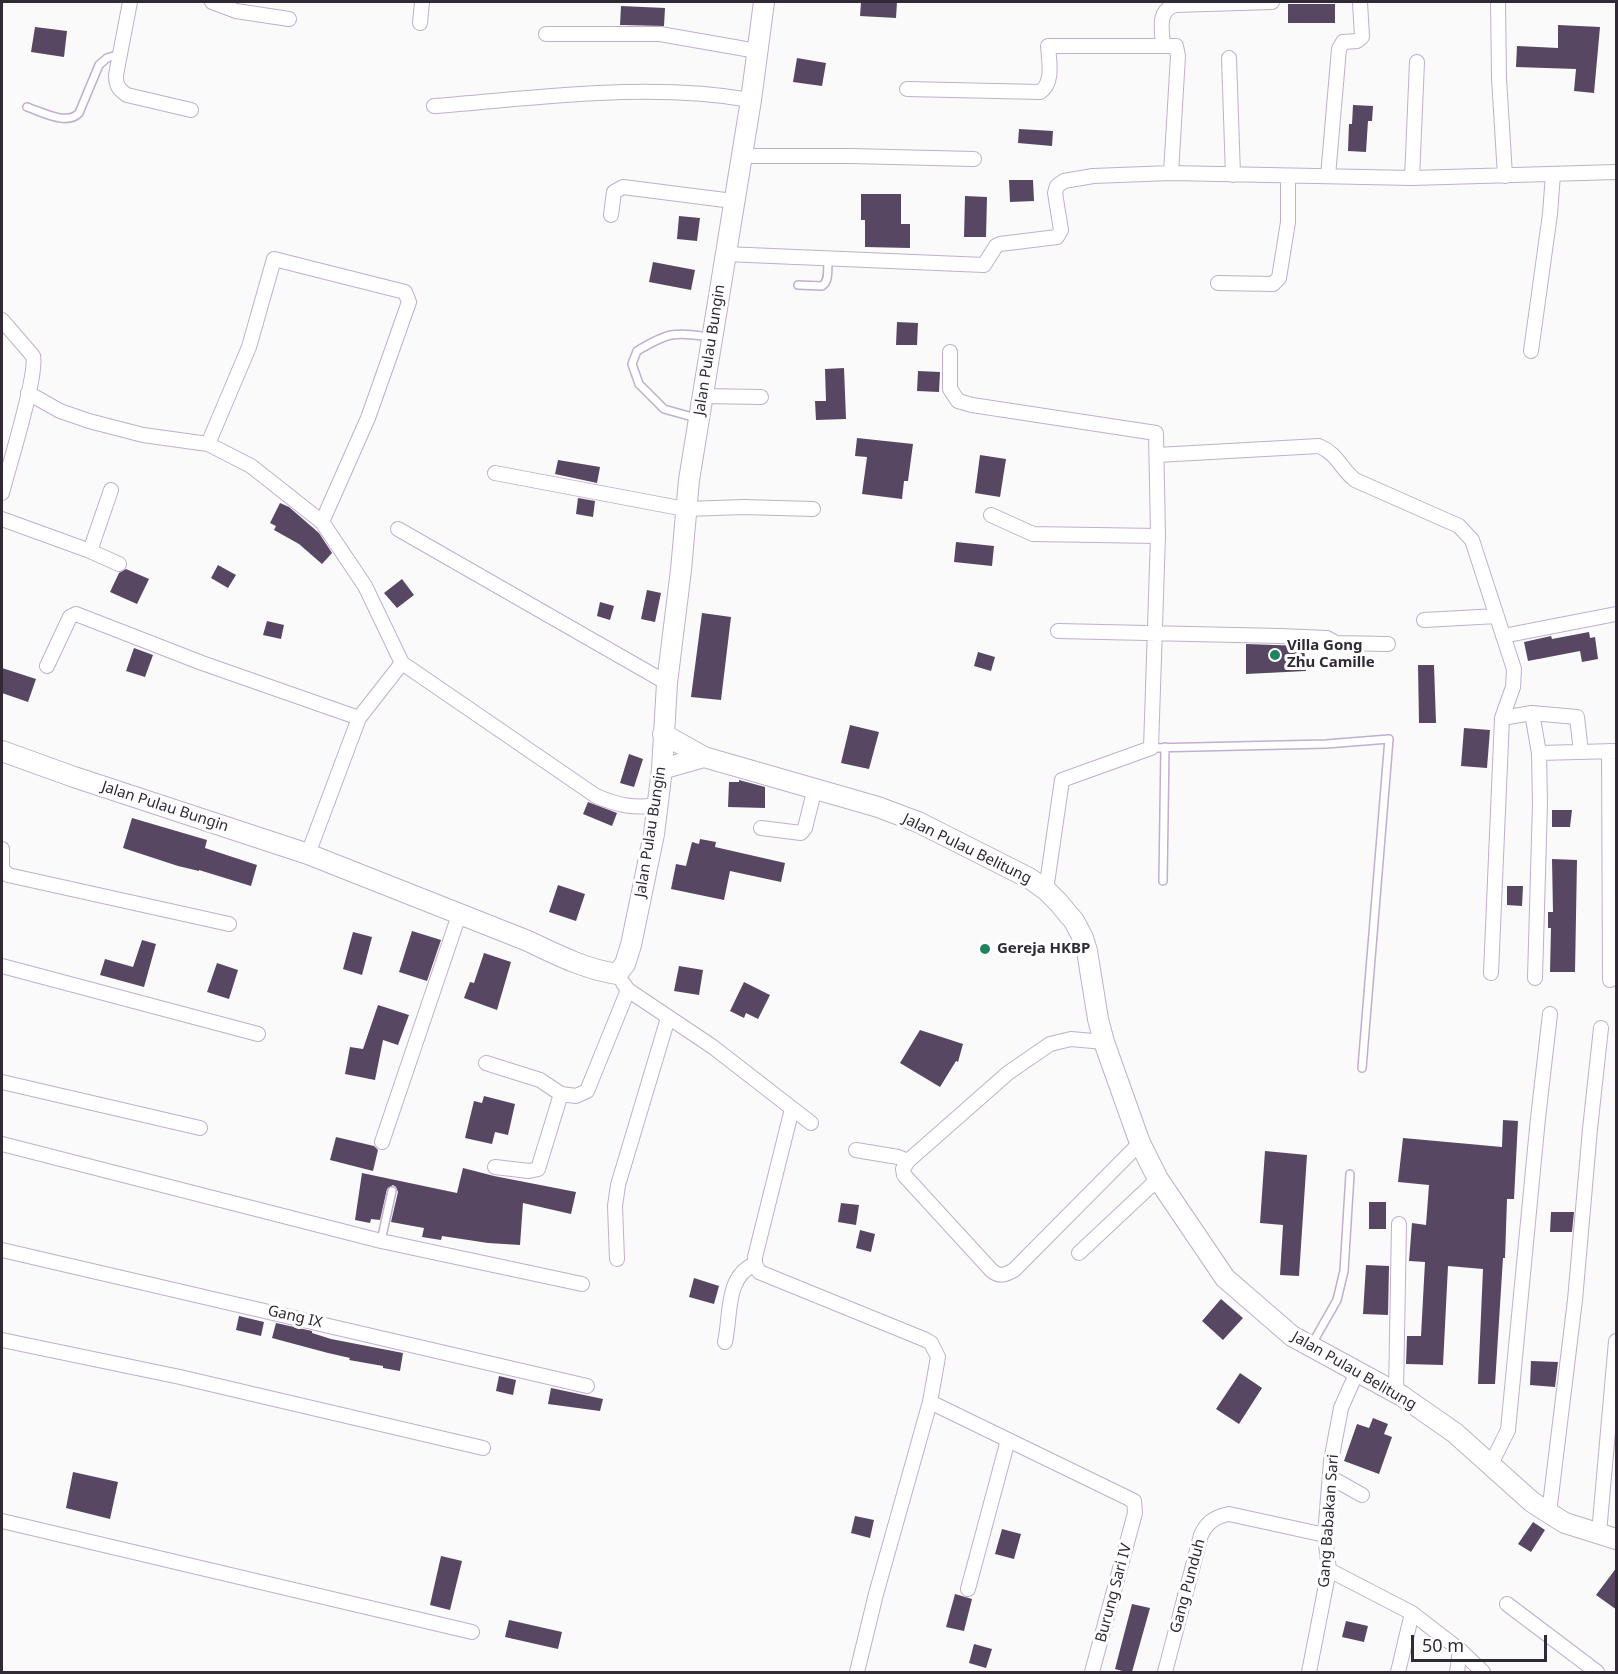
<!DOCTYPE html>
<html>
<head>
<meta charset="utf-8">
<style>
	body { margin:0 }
	#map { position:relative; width:1618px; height:1674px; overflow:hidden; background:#fafafa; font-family:"Noto Sans",sans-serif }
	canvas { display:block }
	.frame { position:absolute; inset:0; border:3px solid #312936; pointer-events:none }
	.scale { position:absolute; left:1411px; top:1635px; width:136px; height:27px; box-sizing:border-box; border:3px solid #312936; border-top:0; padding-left:8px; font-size:18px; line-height:21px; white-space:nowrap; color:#312936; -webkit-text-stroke:4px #fff; paint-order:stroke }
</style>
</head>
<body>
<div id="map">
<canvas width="1618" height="1674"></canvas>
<div class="frame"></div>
<div class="scale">50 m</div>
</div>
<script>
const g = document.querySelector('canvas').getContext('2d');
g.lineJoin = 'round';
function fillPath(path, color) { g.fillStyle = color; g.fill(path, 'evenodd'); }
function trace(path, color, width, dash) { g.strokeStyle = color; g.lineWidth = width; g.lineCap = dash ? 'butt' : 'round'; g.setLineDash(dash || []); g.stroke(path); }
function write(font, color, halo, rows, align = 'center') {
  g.font = font + ' "Noto Sans",sans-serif'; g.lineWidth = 6; g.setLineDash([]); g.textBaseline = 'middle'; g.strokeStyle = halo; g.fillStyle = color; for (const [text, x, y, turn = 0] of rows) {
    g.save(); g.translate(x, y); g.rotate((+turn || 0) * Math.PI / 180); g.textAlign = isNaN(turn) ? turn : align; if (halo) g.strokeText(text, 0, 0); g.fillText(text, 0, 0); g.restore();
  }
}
fillPath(new Path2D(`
	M861,2H897L896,18L860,16Z
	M1288,4H1335V23H1288Z
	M621,6L665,8L664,26L620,25Z
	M1558,25L1600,27L1594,93L1574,91L1576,69L1516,67L1517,46L1558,48Z
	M35,27L67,31L64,57L31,52Z
	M797,58L826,63L822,86L793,82Z
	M1353,105L1373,106L1372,121H1368L1366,152L1348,151L1349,124H1352Z
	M1019,129L1053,131L1052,146L1018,143Z
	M1009,180H1033L1034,201L1010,202Z
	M861,194H901V224H910V248L865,247V220H861Z
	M965,196L987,197L986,237H964Z
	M679,216L700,218L697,241L677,239Z
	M653,262L695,270L691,290L649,282Z
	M897,322L918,323L917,345H896Z
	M844,368L846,419L816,420L815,401H826L825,369Z
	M918,371L940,372L939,392L917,391Z
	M857,438L913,444L908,481H904L902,499L862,494L867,457L855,456Z
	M980,455L1006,459L1000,497L975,493Z
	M558,460L600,467L597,483L555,474Z
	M578,498L595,501L593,517L576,514Z
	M280,503L289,507L319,533L332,553L322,564L299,544L274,530L276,526L270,523Z
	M956,542L994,546L992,566L954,562Z
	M218,565L236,575L228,588L211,578Z
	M126,569L149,579L137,604L110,592L119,573Z
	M402,579L414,595L397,608L384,593Z
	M647,590L661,593L655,622L641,619Z
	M600,602L614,606L610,620L597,616Z
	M702,613L731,617L721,700L691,697Z
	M267,621L284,625L281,639L263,635Z
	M1589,632L1590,638L1595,637L1598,659L1582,662L1580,651L1528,661L1524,642L1551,636L1552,639Z
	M1246,644L1304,646L1306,671L1246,674Z
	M134,648L153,655L145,677L126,671Z
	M978,652L995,657L991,671L974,666Z
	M1418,665H1434L1436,723H1419Z
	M2,668L36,679L28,702L2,693Z
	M850,725L879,732L869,769L841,763Z
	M1464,728L1490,730L1487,768L1461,766Z
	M629,754L643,759L634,787L620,783Z
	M739,780L765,787V808L728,807L729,782H739Z
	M588,802L617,813L612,826L583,814Z
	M1552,810H1572L1570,827H1552Z
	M132,818L207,840L205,848L257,865L251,886L199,870V871L178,866L123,848Z
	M700,839L716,842L715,847L785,863L781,882L730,871L724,900L671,889L676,864L686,866L692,842L699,844Z
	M1552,859L1577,860L1575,972H1550L1551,928H1548V912H1553Z
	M558,885L585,894L576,921L549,912Z
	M1507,886H1523L1522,906L1507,905Z
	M412,931L441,940L427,981L399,972Z
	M353,932L372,937L362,975L343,969Z
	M142,940L156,944L144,987L100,975L105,959L133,967Z
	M484,953L511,962L497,1010L464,998L470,982L474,983Z
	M217,963L238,970L229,999L207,992Z
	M679,966L703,970L699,995L674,991Z
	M744,982L770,995L758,1019L746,1013L744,1018L730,1011Z
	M378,1005L409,1015L398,1045L383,1040L375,1080L345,1074L350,1047L363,1049Z
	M920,1030L963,1044L958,1062L956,1061L940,1087L900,1063Z
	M484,1096L515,1104L508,1135L495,1132L492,1144L465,1138L474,1101L482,1103Z
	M1503,1120L1518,1121L1514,1199H1507L1505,1258H1503L1495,1384H1478L1483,1269L1448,1266L1443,1365L1406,1364L1407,1336H1421L1425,1262L1409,1261L1412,1223L1426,1225L1429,1185L1398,1182L1403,1138L1502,1147Z
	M336,1137L374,1146L378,1150L373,1171L330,1160Z
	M1265,1151L1307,1155L1299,1276L1280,1275L1283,1225L1260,1223Z
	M463,1168L494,1176L576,1192L571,1214L523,1203L520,1245L488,1243L442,1236L441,1240L422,1237L424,1228L391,1222L398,1192L396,1187L393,1185L387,1189L380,1220L371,1219L370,1223L355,1220L362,1173L457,1193Z
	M1369,1202H1386V1229H1369Z
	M841,1203L859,1205L856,1225L838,1222Z
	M1551,1212H1574L1572,1232H1550Z
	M860,1230L875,1234L871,1252L856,1248Z
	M1366,1265L1389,1266L1388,1315L1363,1314Z
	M694,1278L719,1286L714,1304L689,1297Z
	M1221,1299L1243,1318L1223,1340L1202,1321Z
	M239,1316L264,1322L261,1336L236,1330Z
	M276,1323L312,1331V1333L331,1339L403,1353L400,1371L383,1368V1366L349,1360L350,1358L328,1353L272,1338Z
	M1531,1361L1558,1362L1555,1387L1530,1385Z
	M1240,1373L1262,1388L1239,1424L1216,1409Z
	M499,1376L516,1380L513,1395L496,1391Z
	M551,1388L603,1399L600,1411L548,1404Z
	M1373,1418L1388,1424L1384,1434L1392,1437L1379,1474L1344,1461L1357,1424L1369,1428Z
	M73,1472L118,1482L110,1519L66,1508Z
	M855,1516L874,1520L870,1538L851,1533Z
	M1533,1522L1545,1530L1531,1552L1518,1544Z
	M1002,1529L1021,1534L1014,1559L995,1554Z
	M441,1556L462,1561L450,1610L430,1605Z
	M1617,1567V1610L1596,1595Z
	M955,1594L972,1599L964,1631L946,1627Z
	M1132,1604L1150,1608L1132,1672H1126L1115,1669Z
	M509,1620L562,1632L558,1649L505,1637Z
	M1346,1621L1368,1626L1364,1642L1342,1637Z
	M974,1644L992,1649L986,1668L969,1663Z`), '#574762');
const lane = new Path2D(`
	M27,107C42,112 67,126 79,113L99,65L107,58L120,54
	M798,285L822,286C830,281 827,268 828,259
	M696,418L664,409L639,384L632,364L637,351C667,333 674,331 709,337
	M1151,748L1326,744L1389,739L1362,1068
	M1163,881L1165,747
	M381,1241L392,1191
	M1312,1344L1337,1300L1344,1271L1350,1174`);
const street = new Path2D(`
	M130,2L116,75C116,85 118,89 127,95L191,110
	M212,2L236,11L289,19
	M1498,2L1499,78L1505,176
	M420,23L422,2
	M546,34H660L757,51
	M1163,45C1162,29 1157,11 1175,5L1272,2
	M1229,58L1233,175
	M907,89L1040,92C1054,83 1049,61 1048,46H1176L1178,56L1171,173
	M434,106C539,98 647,82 751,100
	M742,156H851L974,159
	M1328,176L1339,49L1343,42L1357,41L1362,37L1360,2
	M1412,178L1417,62
	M611,215L614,192L623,187L733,201
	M725,254L984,265L996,246L1000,244L1057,237L1061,230L1055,193L1057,186L1064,181L1093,176L1171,173L1412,178L1616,172
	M1218,283L1273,284L1279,278L1288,222V177
	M2,320L33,356C38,374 8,469 2,493
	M1531,351L1550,214L1553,174
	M950,352V389L958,401L972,405L1156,433L1158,536L1151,748L1062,780L1046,890
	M28,393L60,411L89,421L143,435L208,444L251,466L322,522L365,586L402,663L596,796C617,805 634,809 658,805
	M702,396L761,397
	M208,444L249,347L274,259L405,292L409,302L368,418L322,522
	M1157,455L1319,446C1338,454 1340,468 1355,480L1459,526L1472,540L1514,669L1513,687L1502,718L1491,973
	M495,473L685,509L744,507L813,509
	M991,515L1033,534L1158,536
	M2,519L90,551L119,564
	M398,529L667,683
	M90,551L111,490
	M1424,620L1497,616
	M1058,631L1280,636L1327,638L1336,643L1388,644
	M1503,636L1616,614
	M47,666L70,617L76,614L202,663L359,718
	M1532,713L1539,753L1540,803L1535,978
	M1502,718L1532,713L1577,717L1581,752
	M1609,751L1610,980
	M1539,753L1616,751
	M761,828L801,833L805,828L815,788
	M2,849V869L8,875L229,924
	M308,854L359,718L402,663
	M2,966L258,1034
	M623,983L628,990L713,1047L811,1123
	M1104,1042L1071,1039L1050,1044L1008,1073L908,1161L903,1169L904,1175L992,1271C1000,1277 1005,1275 1014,1270L1140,1143
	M486,1063L540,1080L561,1094
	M2,1082L200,1128
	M792,1109L755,1257V1264L759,1272L926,1340L931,1343L938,1357L930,1402L876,1594L857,1672
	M382,1142L459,915
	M2,1144L381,1241L582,1284
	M856,1150L898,1157L908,1161
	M495,1167L529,1171L538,1169L561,1094L576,1096L587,1091L628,990
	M2,1250L587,1386
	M1079,1253L1158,1179
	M617,1259L615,1206L618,1185L668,1018
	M2,1340L180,1377L483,1448
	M725,1342C731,1316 725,1276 755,1264
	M1396,1393L1399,1224
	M930,1402L1134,1501L1135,1513L1092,1672
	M1491,1464L1508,1430L1538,1118L1550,1014
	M1330,1477L1362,1495
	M1549,1513L1575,1300L1590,1129L1601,1028
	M2,1521L472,1632
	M1599,1533L1616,1341
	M1329,1570L1412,1613L1460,1650L1483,1672
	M968,1589L1008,1440
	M1507,1604L1597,1672
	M1165,1672L1201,1535C1207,1522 1215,1517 1229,1514L1325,1535
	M1309,1672L1329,1570L1325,1535L1331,1461L1341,1408L1357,1372
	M1398,1672L1412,1613
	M1457,1672L1460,1650`);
const secondary = new Path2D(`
	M663,734L704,757L878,807L918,822L1029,878L1046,890L1058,902L1074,921L1083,938L1087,951L1098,1019L1104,1042L1140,1143L1158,1179L1225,1278L1292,1336L1402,1396L1455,1433L1532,1502L1549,1513L1565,1523L1616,1539
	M2,751L74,777L308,854L528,941C557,955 585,969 617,974L625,964L631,945L654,834L662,769L667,683L681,570L689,480L751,100L764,2
	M662,769L704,757`);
trace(lane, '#c2aecf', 10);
trace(street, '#c2aecf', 16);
trace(secondary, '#c2aecf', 22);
trace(lane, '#fff', 7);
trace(street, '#fff', 14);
trace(secondary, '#fff', 20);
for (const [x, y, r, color] of [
	[1275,655,6,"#22845d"],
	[985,949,6,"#22845d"]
]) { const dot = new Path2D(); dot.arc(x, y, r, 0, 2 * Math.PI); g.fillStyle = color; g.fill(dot); trace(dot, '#fff', 2); }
write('15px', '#312936', '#fff', [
	["Jalan Pulau Bungin",710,350,-81],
	["Jalan Pulau Bungin",165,807,18],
	["Jalan Pulau Bungin",651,832,-81],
	["Jalan Pulau Belitung",967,849,26],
	["Gang IX",295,1317,13],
	["Jalan Pulau Belitung",1354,1371,30],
	["Gang Babakan Sari",1329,1521,-86],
	["Gang Punduh",1188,1586,-75],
	["Burung Sari IV",1114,1593,-75]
]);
write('bold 15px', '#312936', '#fff', [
	["Villa Gong",1287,646],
	["Zhu Camille",1287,663],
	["Gereja HKBP",997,949]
], 'left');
</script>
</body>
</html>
